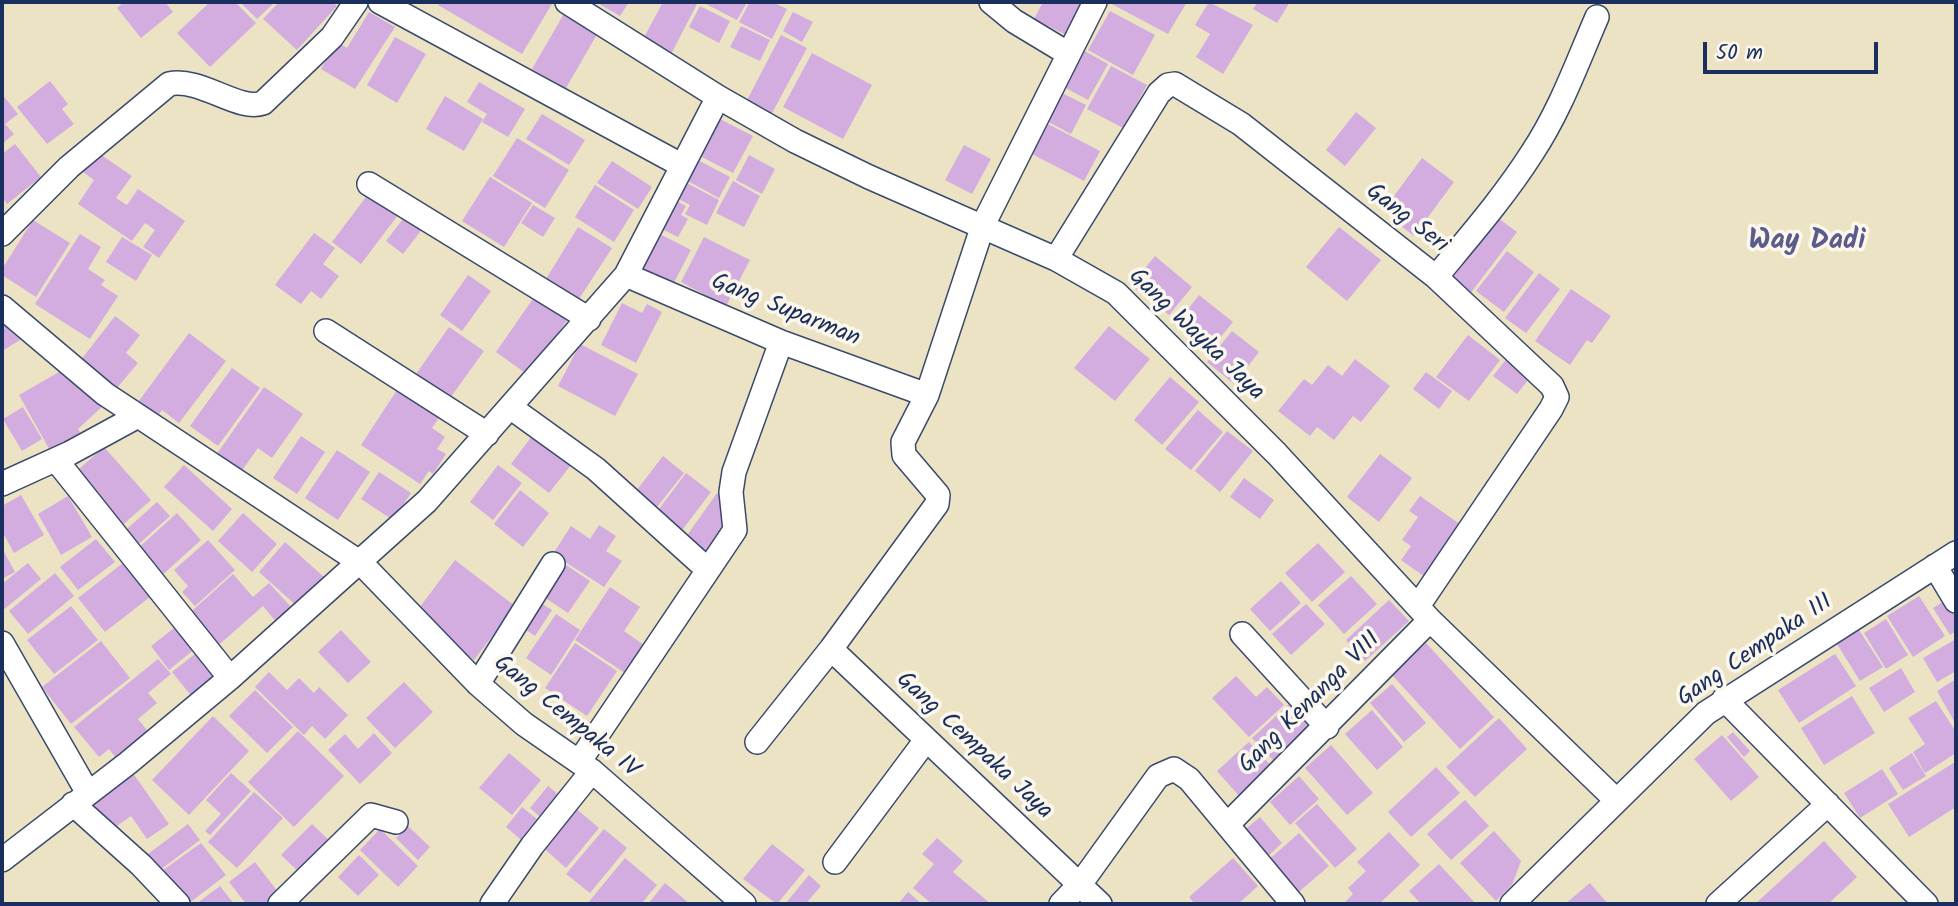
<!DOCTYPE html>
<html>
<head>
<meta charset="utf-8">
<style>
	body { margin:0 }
	#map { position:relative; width:1958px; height:906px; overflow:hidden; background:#ebe3c3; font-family:Kalam,sans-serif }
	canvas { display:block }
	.frame { position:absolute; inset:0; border:4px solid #1b2f5e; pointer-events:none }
	.scale { position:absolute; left:1703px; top:42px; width:175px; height:32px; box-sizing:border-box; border:4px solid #1b2f5e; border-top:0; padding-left:9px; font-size:21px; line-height:24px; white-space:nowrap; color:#1b2f5e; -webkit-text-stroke:5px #fbf7ec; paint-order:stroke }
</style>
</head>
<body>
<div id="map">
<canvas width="1958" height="906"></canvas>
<div class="frame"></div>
<div class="scale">50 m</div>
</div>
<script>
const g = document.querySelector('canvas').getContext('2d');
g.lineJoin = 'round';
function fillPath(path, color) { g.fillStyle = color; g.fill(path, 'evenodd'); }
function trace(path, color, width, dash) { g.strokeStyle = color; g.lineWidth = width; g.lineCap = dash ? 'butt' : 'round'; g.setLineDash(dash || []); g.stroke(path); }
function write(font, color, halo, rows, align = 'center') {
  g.font = font + ' Kalam,sans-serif'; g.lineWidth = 7; g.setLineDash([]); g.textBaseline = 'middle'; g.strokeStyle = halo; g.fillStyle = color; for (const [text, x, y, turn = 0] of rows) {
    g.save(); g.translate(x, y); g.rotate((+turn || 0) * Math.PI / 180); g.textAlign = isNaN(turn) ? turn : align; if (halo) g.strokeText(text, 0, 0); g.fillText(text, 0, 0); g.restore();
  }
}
fillPath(new Path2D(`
	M124,2H165L173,12L141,38L117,8Z
	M210,2H235L256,23L210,67L177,33Z
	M240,2H275L257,19Z
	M279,2H332L337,6L297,50L263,19Z
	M440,2H553L522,54L438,5Z
	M596,2H629L620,16Z
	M663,2L697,4L670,56L642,41Z
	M702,2H747L737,20Z
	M750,2H772L787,9L772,39L739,22Z
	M1043,2H1091L1072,38L1034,19Z
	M1108,2H1187L1168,34Z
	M1209,2L1253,25L1223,74L1196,57L1210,34L1195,25Z
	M1258,2H1290L1277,23L1253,9Z
	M700,6L730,21L719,43L689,27Z
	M1110,11L1155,35L1133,75L1088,50Z
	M369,12L395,27L355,89L321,69L337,42L347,48Z
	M565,12L599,31L566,88L532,69Z
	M793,12L813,22L802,42L783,31Z
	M741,26L770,40L760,61L730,47Z
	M781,35L807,48L771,115L746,102Z
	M395,37L426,54L397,103L367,85Z
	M1081,49L1108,64L1088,100L1062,86Z
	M812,53L872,85L843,139L783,107Z
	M1111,66L1147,85L1123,128L1087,109Z
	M50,81L68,104L62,109L74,124L47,144L17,107Z
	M479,82L525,109L508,137L482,122L487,114L467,102Z
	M1058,91L1086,105L1071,134L1043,119Z
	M2,94L18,114L5,124L14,134L2,144Z
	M445,96L483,119L464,151L426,129Z
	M1356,112L1376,128L1345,166L1326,150Z
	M542,114L585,140L569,165L526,139Z
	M716,117L753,136L733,173L696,154Z
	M1046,123L1100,151L1084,181L1030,153Z
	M517,138L569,170L545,208L493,176Z
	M15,144L41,177L7,204L2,197V154Z
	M964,145L991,159L972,194L945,180Z
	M97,152L132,176L116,198L127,205L138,189L185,221L159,258L143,247L155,230L145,223L132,241L78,204L94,180L83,172Z
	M749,155L775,169L762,194L736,180Z
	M1422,158L1454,182L1414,236L1401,226L1410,214L1391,200Z
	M696,159L730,177L719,198L684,179Z
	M612,161L652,187L638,209L597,183Z
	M490,177L532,203L504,247L462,221Z
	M683,181L719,200L707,225L685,214L690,205L675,197Z
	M733,181L760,196L744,227L716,213Z
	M595,185L634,210L614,242L575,217Z
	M369,193L398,215L361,264L332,242Z
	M669,197L686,206L681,215L688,219L678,237L654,225Z
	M533,205L555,218L543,237L521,223Z
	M1490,212L1517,232L1467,298L1440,278Z
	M406,215L423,228L403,254L386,241Z
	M33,220L70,243L36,297L2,275V269Z
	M578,227L612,248L579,299L546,279Z
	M1339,227L1381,260L1347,301L1306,267Z
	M656,232L691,250L671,288L636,271Z
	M314,233L335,248L323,264L339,276L321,299L311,291L301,304L275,285Z
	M80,234L101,247L88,269L105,280L101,285L118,296L90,339L35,304Z
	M122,237L152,255L136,281L106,262Z
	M704,237L750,260L726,306L681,282Z
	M1507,251L1534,272L1504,312L1476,291Z
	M1155,256L1192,287L1169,315L1131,285Z
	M1539,273L1560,289L1526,333L1505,318Z
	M468,275L491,291L462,331L440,315Z
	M1571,289L1611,316L1592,343L1587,340L1570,365L1535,341Z
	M537,293L570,316L528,375L496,352Z
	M1199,295L1233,322L1210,350L1177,323Z
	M622,303L642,313L647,304L662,312L636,363L601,345Z
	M115,316L140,335L126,353L138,363L116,389L80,361Z
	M8,321L25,337L2,351V324Z
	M1109,326L1150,359L1115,401L1074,368Z
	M449,327L484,351L450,398L416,374Z
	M1232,331L1259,352L1234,384L1207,362Z
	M189,333L226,361L179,423L162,410L152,424L133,409Z
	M1468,335L1500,360L1469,401L1436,377Z
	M580,344L638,374L615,416L558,386Z
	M1508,357L1532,375L1517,394L1493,376Z
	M1355,359L1390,386L1361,422L1353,416L1334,440L1317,427L1310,436L1278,411L1304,379L1312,385L1328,365L1342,376Z
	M66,368L106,403L78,429L83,437L52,454L19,395Z
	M232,368L260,388L218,446L190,426Z
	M1426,372L1452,391L1439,409L1413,389Z
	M1170,377L1199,402L1162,445L1134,420Z
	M264,387L303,414L272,458L258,448L241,472L216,455Z
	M397,390L439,418L432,428L445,437L437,449L446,454L433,474L429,471L420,484L361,445Z
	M23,407L42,439L22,451L3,419Z
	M1198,410L1223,432L1191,470L1165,449Z
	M1227,431L1253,451L1220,492L1195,471Z
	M301,436L325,452L297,494L273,478Z
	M532,436L571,465L549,493L511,464Z
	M104,447L151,500L118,529L71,476Z
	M337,450L370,472L338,520L305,498Z
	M1380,454L1412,478L1379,522L1347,497Z
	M663,456L684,473L657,507L636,491Z
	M184,465L232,509L213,531L164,487Z
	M498,465L522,483L493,520L470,502Z
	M379,472L411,493L393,520L361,499Z
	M686,473L711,492L680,533L656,513Z
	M1244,478L1274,500L1260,519L1230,497Z
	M520,490L549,513L523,547L494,524Z
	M717,493L729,502L730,522L704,557L683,541Z
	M21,495L44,535L14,553L2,531V506Z
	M68,496L92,537L61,555L38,514Z
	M1420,496L1464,527L1428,579L1401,560L1411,546L1402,540L1418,517L1409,511Z
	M157,502L170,516L132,550L119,536Z
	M177,513L201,540L159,578L135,551Z
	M243,513L277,544L252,572L218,541Z
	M599,525L616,536L606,551L622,561L604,587L553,554L571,526L590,539Z
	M96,539L115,562L78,590L60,567Z
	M208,540L235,570L195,606L182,592L188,586L174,570Z
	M285,542L325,578L299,608L259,572Z
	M1318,543L1345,572L1312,602L1285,573Z
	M2,548L15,572L2,579Z
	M455,560L515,606L474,660L414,615Z
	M28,563L41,579L2,611V584Z
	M123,563L150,597L105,632L78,598Z
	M563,563L590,581L568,613L541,595Z
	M55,573L74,596L28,634L9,611Z
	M233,574L253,597L269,583L292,608L276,622L263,606L213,650L184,618Z
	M1351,576L1377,604L1344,634L1318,605Z
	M1281,581L1301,603L1270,631L1250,609Z
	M610,587L640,607L624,631L644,645L625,673L575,640Z
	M1919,596L1945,636L1913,657L1887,616Z
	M536,600L552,610L535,636L519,625Z
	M1389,600L1409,621L1365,661L1346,640Z
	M1946,600L1956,615V631L1950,635L1933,608Z
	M1306,604L1325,624L1291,655L1272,634Z
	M71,606L98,640L54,674L27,640Z
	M556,614L580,630L551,675L526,658Z
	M1886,619L1908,655L1886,669L1864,633Z
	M178,625L196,648L169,670L151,646Z
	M341,630L371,662L348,683L318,652Z
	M1859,630L1883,667L1860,681L1837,644Z
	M1956,639V671L1937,682L1923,658Z
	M101,641L130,678L71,724L42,687Z
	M575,643L617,671L587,716L545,688Z
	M1426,643L1494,717L1460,749L1392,675Z
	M200,650L221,676L193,698L172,672Z
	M1835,654L1856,686L1799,723L1778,690Z
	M158,659L171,674L148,693L157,703L138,719L151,735L119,762L109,749L99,757L74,727Z
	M1901,668L1915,692L1884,712L1869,688Z
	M269,672L287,690L299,678L314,693L319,687L348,715L325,739L312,726L304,735L255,687Z
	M1236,676L1256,697L1267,687L1284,705L1249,737L1212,698Z
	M1956,679V720L1954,721L1937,691Z
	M404,682L433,712L395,748L366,718Z
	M1392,684L1426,723L1404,742L1370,703Z
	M255,690L293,727L267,753L229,716Z
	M1852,696L1875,733L1824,765L1801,728Z
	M1936,701L1956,732V753L1925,773L1913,752L1925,744L1908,718Z
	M1289,704L1309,726L1273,760L1252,738Z
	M1372,710L1403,747L1377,770L1345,734Z
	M213,716L249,751L189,815L152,780Z
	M1499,718L1527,749L1475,797L1446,767Z
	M298,731L344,776L294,827L248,782Z
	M1733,732L1750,751L1744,757L1727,737Z
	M374,733L392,753L360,784L328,750L345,734L358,749Z
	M1722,735L1759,777L1731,801L1694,759Z
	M1249,742L1272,767L1240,797L1217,771Z
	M1331,745L1373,793L1347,815L1305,768Z
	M509,753L541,780L512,815L479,788Z
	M1912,753L1926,776L1903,790L1889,768Z
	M1955,762L1956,807L1909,837L1888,804Z
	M1436,767L1460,793L1411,837L1388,812Z
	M1882,769L1898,794L1860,818L1844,793Z
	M132,772L169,824L147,839L131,816L107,833L87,805Z
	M231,773L251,791L210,835L205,831L221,814L206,800Z
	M1299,776L1319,799L1290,825L1270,802Z
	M548,786L566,801L547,823L530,808Z
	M254,792L283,818L237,868L208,842Z
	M1465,800L1489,826L1451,860L1427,834Z
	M1317,804L1357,849L1335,868L1295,823Z
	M573,806L599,828L566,868L540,845Z
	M522,807L543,824L526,844L506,827Z
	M1260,817L1282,843L1264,860L1240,834Z
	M188,824L200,840L156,873L144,857Z
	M312,824L333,844L302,875L281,855Z
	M408,826L430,847L418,860L396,838Z
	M380,829L418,866L398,887L360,850Z
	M604,829L627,848L590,893L566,874Z
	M1494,831L1521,861L1512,885L1496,901L1460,863Z
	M1389,832L1420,865L1379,904H1343L1353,894L1348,888L1366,871L1357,862Z
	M1299,833L1329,866L1294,896L1265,863Z
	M937,838L963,861L953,872L991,904H932L913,888L934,864L922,854Z
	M1824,841L1857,877L1828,904H1755Z
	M201,843L226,875L188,904L162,871Z
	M772,844L805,870L777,904L743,879Z
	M359,855L379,875L358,896L338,877Z
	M625,858L657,885L641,904H587Z
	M1233,858L1258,886L1238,904H1195L1189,897Z
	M255,862L284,900L278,904H246L229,882Z
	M1439,864L1476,904H1421L1409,891Z
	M809,875L821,886L808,901L812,904H785Z
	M665,883L690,904H648Z
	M1590,883L1608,904H1565Z
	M220,886L234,904H196Z
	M908,892L922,904H898Z`), '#d3ade0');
const minor = new Path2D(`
	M380,2L681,165
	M567,2L718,97L795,141L869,177L1056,259L1116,293L1277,454L1430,620L1616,800
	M991,2L1014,21L1067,53
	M369,184L589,319
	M2,234L69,167L169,84C201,77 238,112 263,103L332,37L356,2
	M1056,259L1159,93L1168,85L1175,84L1241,124L1436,277L1552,386L1557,397L1551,409L1418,606
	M626,275L781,342L927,395
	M1436,277C1469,237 1504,197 1532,153C1560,111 1577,63 1597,17
	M2,307L105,394L361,563L478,684L524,724L592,771L744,904
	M326,331L487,434
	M510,407L596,469L708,570
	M56,460L230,678
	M2,484L70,453L138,416
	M1935,566L1956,601
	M1242,634L1327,727
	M2,643L88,793
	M831,649L1100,904
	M478,684L553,564
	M1724,699L1926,904
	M757,742L831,649L937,504L938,495L904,455L903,442L927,395L983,225L1095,2
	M579,762L735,530L731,492L734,472L781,342
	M73,804L141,865L178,904
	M1228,824L1430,620
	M2,860L128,763L230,678L427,501L626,275L718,97
	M835,862L926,740
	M280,904L371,815L396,822
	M492,904L532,846L592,771
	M1061,904L1081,883L1158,776L1174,769L1189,779L1293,904
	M1512,904L1706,713L1956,553
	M1718,904L1828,804`);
trace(minor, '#3a4a6d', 26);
trace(minor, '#fff', 23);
write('24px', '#1b2f5e', '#fbf7ec', [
	["Gang Seri",1406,220,38],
	["Gang Suparman",785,312,22],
	["Gang Wayka Jaya",1195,336,44],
	["Gang Cempaka III",1756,652,-34],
	["Gang Kenanga VIII",1311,704,-45],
	["Gang Cempaka IV",565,718,39],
	["Gang Cempaka Jaya",973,747,43]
]);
write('bold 28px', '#5b5b8c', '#fbf7ec', [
	["Way Dadi",1807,243]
]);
</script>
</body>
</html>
